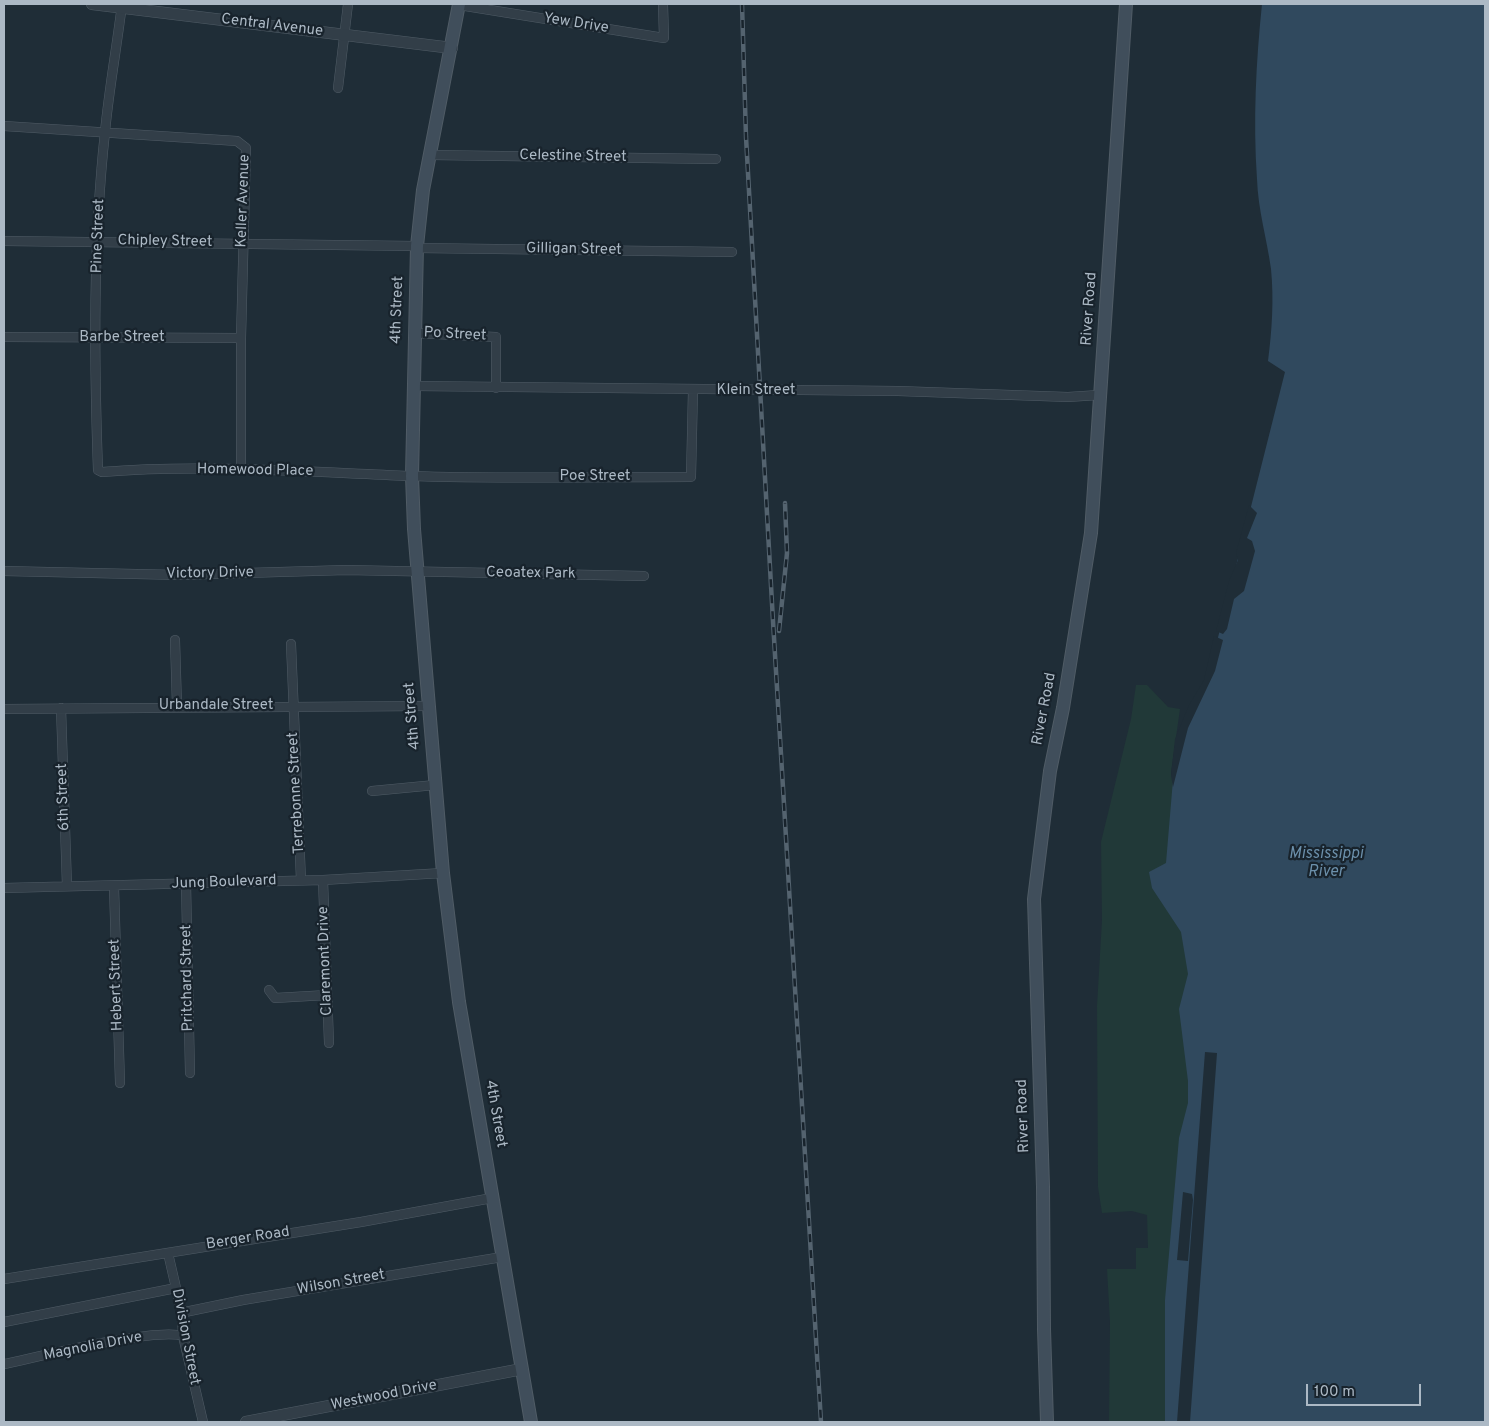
<!DOCTYPE html>
<html>
<head>
<meta charset="utf-8">
<style>
	body { margin:0 }
	#map { position:relative; width:1489px; height:1426px; overflow:hidden; background:#1f2d37; font-family:Overpass,sans-serif }
	canvas { display:block }
	.frame { position:absolute; inset:0; border:5px solid #acb9c5; pointer-events:none }
	.scale { position:absolute; left:1306px; top:1384px; width:115px; height:22px; box-sizing:border-box; border:2px solid #acb9c5; border-top:0; padding-left:6px; font-size:15px; line-height:18px; white-space:nowrap; color:#acb9c5; -webkit-text-stroke:4px #18232c; paint-order:stroke }
</style>
</head>
<body>
<div id="map">
<canvas width="1489" height="1426"></canvas>
<div class="frame"></div>
<div class="scale">100 m</div>
</div>
<script>
const g = document.querySelector('canvas').getContext('2d');
g.lineJoin = 'round';
function fillPath(path, color) { g.fillStyle = color; g.fill(path, 'evenodd'); }
function trace(path, color, width, dash) { g.strokeStyle = color; g.lineWidth = width; g.lineCap = dash ? 'butt' : 'round'; g.setLineDash(dash || []); g.stroke(path); }
function write(font, color, halo, rows, align = 'center') {
  g.font = font + ' Overpass,sans-serif'; g.lineWidth = 4.5; g.setLineDash([]); g.textBaseline = 'middle'; g.strokeStyle = halo; g.fillStyle = color; for (const [text, x, y, turn = 0] of rows) {
    g.save(); g.translate(x, y); g.rotate((+turn || 0) * Math.PI / 180); g.textAlign = isNaN(turn) ? turn : align; if (halo) g.strokeText(text, 0, 0); g.fillText(text, 0, 0); g.restore();
  }
}
fillPath(new Path2D(`
	M1136,685H1147L1168,707L1180,709L1171,772L1198,922L1173,1422H1109L1110,1322L1107,1269H1136V1248H1148L1147,1215L1132,1211L1102,1213L1098,1187L1097,1006L1102,920L1101,842L1131,719Z`), '#213938');
fillPath(new Path2D(`
	M1262,4H1485V1422H1165V1300L1179,1138L1188,1103V1081L1179,1009L1188,974L1181,932L1152,888L1149,872L1166,863L1176,744L1207,681L1285,372L1268,361C1272,330 1274,300 1271,269C1267,239 1258,210 1257,179C1253,120 1256,62 1262,4Z`), '#30495e');
fillPath(new Path2D(`
	M1249,505L1257,513L1247,538L1252,541L1255,551L1244,591L1234,599L1227,629L1223,634L1216,631L1229,581L1238,560L1236,553Z
	M1214,636L1223,640L1215,671L1188,728L1173,787L1171,775L1175,739L1189,705L1204,680Z
	M1205,1052L1217,1053L1190,1422H1177Z
	M1183,1192L1192,1194L1193,1200L1188,1261L1177,1260Z`), '#1f2d37');
const minor = new Path2D(`
	M122,4C117,46 109,89 105,132C93,243 94,358 98,470L102,472C204,464 307,472 408,476C502,479 597,477 691,477L693,390
	M459,5L664,38L663,4
	M338,88L348,4
	M4,126L237,141L246,148L241,338V470
	M430,155L716,159
	M4,241L417,246
	M416,248L732,252
	M414,333L496,337V388
	M4,337L241,338
	M413,386L898,391L1068,397L1099,395
	M4,571L180,575L346,570L644,576
	M175,640L177,706
	M291,644L301,880
	M61,708L67,886
	M4,709L428,706
	M372,791L435,785
	M323,880L329,1043
	M186,883L190,1073
	M114,887L120,1083
	M4,888L323,880L443,873
	M269,990L275,998L327,995
	M168,1253L182,1314L183,1336L203,1422
	M4,1279L361,1222L492,1198
	M182,1314L185,1312L243,1300L502,1257
	M4,1322L176,1288
	M4,1364C38,1357 157,1327 183,1336`);
const tertiary = new Path2D(`
	M92,4L452,48
	M246,1422L522,1369`);
const secondary = new Path2D(`
	M459,4L423,190L417,246L412,476L414,529L443,873L459,1002L531,1422
	M1047,1422L1044,1329L1043,1187L1034,899L1050,771L1063,708L1091,533L1126,4`);
trace(minor, '#505c66', 10);
trace(tertiary, '#505c66', 12);
trace(secondary, '#505c66', 14);
trace(minor, '#323e48', 9);
trace(tertiary, '#323e48', 11);
trace(secondary, '#404e5b', 12);
const rail = new Path2D(`
	M742,4L746,137L773,621L821,1422
	M779,631L787,553L785,503`);
trace(rail, '#54636f', 4.5);
trace(rail, '#18232c', 2.5, [8]);
write('15px', '#acb9c5', '#18232c', [
	["Yew Drive",576,24,9],
	["Central Avenue",272,26,7],
	["Celestine Street",573,157,1],
	["Keller Avenue",244,201,-88],
	["Pine Street",99,236,-88],
	["Chipley Street",165,242,1],
	["Gilligan Street",574,250,1],
	["River Road",1090,309,-86],
	["4th Street",398,310,-88],
	["Po Street",455,335,3],
	["Barbe Street",122,338],
	["Klein Street",756,391],
	["Homewood Place",255,471,1],
	["Poe Street",595,477],
	["Victory Drive",210,574,-1],
	["Ceoatex Park",531,574,1],
	["Urbandale Street",216,706],
	["River Road",1045,709,-79],
	["4th Street",413,716,-95],
	["Terrebonne Street",297,793,-93],
	["6th Street",64,797,-92],
	["Jung Boulevard",224,883,-2],
	["Claremont Drive",326,961,-92],
	["Pritchard Street",188,978,-91],
	["Hebert Street",117,985,-92],
	["4th Street",495,1114,80],
	["River Road",1024,1116,-92],
	["Berger Road",248,1239,-9],
	["Wilson Street",341,1283,-10],
	["Division Street",185,1337,79],
	["Magnolia Drive",93,1347,-11],
	["Westwood Drive",384,1396,-11]
]);
write('italic 16px', '#6b8faa', '#18232c', [
	["Mississippi",1326,855],
	["River",1326,873]
]);
</script>
</body>
</html>
